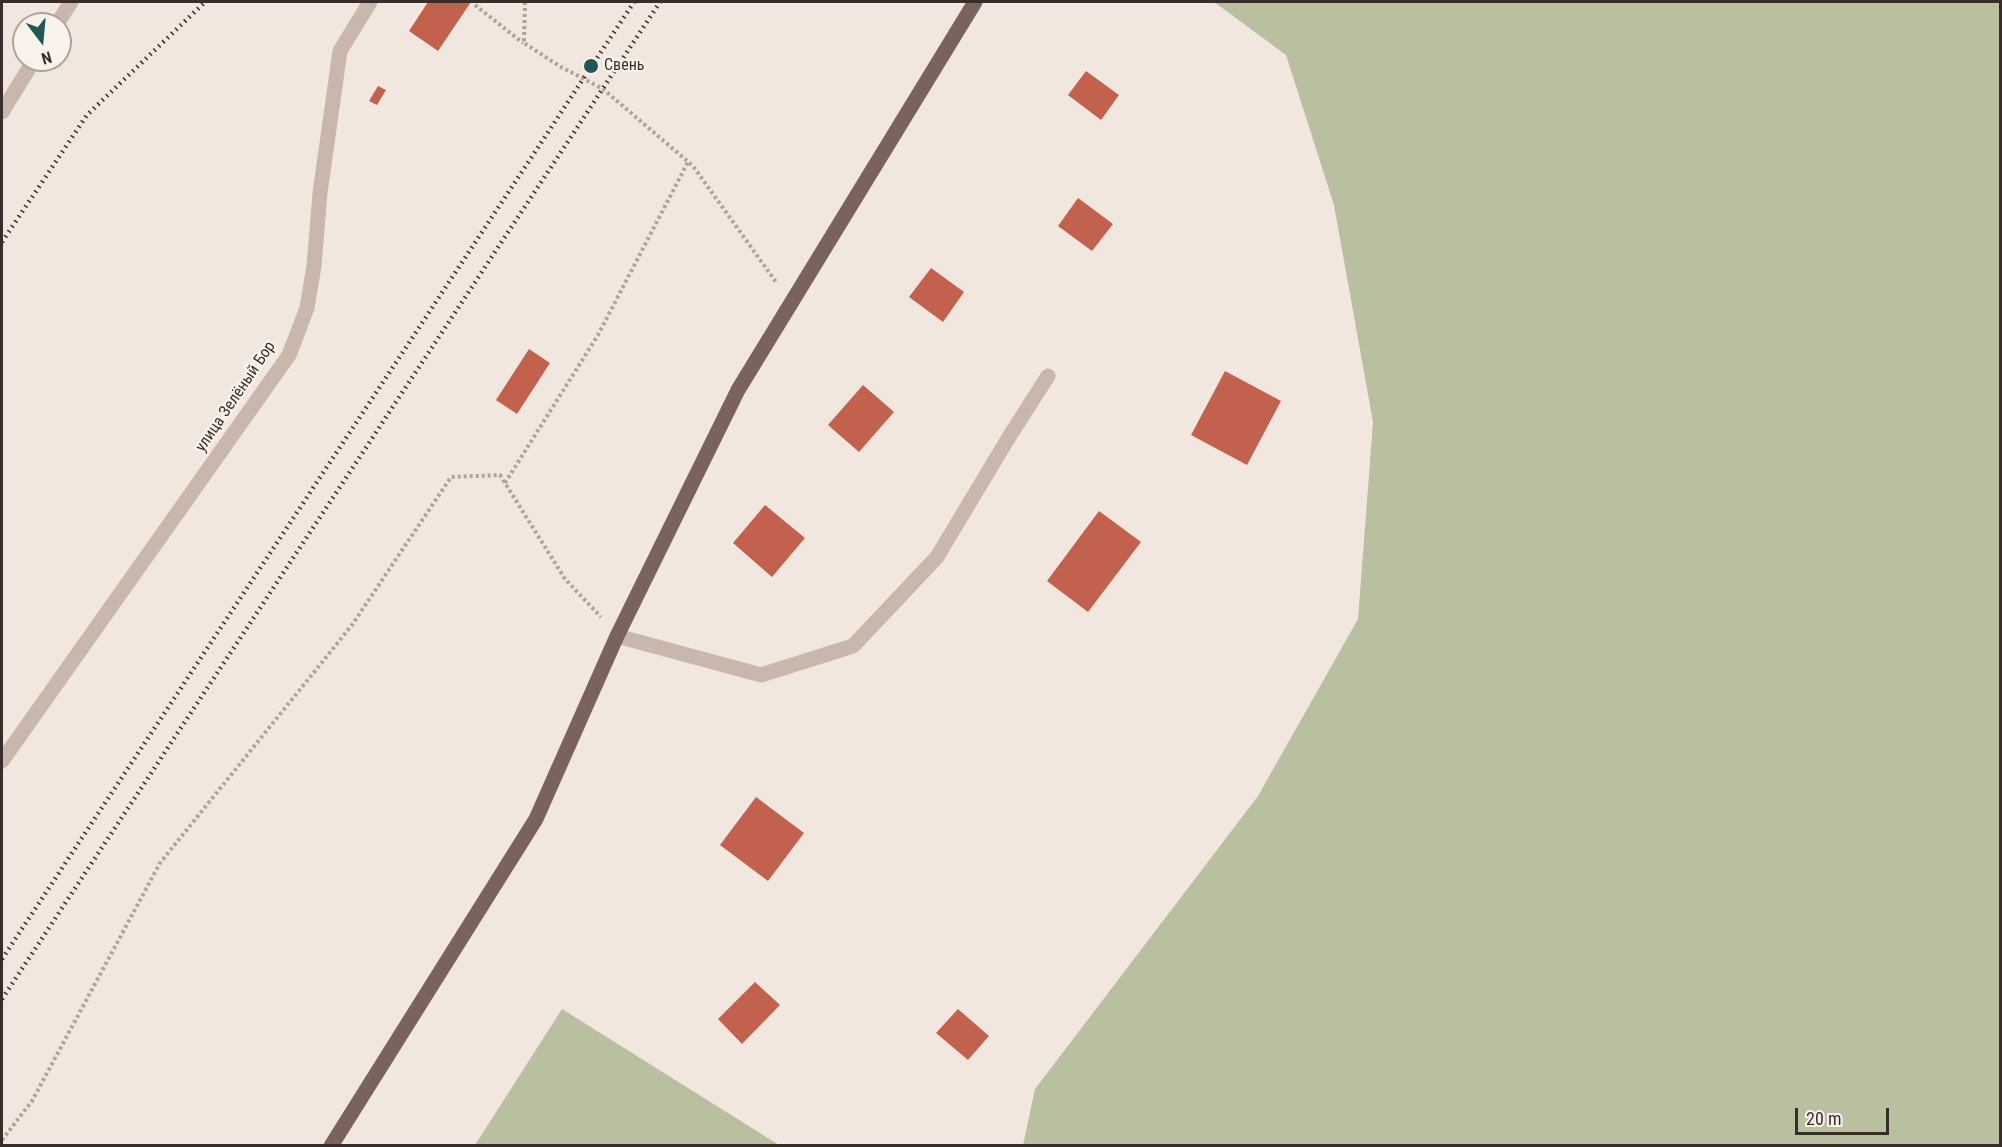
<!DOCTYPE html>
<html>
<head>
<meta charset="utf-8">
<style>
	body { margin:0 }
	#map { position:relative; width:2002px; height:1147px; overflow:hidden; background:#f2e7df; font-family:"Roboto Condensed",sans-serif }
	canvas { display:block }
	.frame { position:absolute; inset:0; border:3px solid #382d2a; pointer-events:none }
	.north { position:absolute; left:12px; top:12px; width:60px; height:60px; box-sizing:border-box; background:#f9f2eb; border:2px solid #aca39e; border-radius:50%; rotate:164deg; font-size:16px; font-weight:700; line-height:24px; text-align:center; color:#382d2a }
	.north::after { content:''; display:block; margin:auto; width:21px; height:27px; background:#215757; clip-path:polygon(50% 0,100% 100%,50% 72%,0 100%) }
	.scale { position:absolute; left:1795px; top:1108px; width:94px; height:27px; box-sizing:border-box; border:3px solid #382d2a; border-top:0; padding-left:8px; font-size:18px; line-height:21px; white-space:nowrap; color:#382d2a; -webkit-text-stroke:4px #f9f2eb; paint-order:stroke }
</style>
</head>
<body>
<div id="map">
<canvas width="2002" height="1147"></canvas>
<div class="frame"></div>
<div class="north">N</div>
<div class="scale">20 m</div>
</div>
<script>
const g = document.querySelector('canvas').getContext('2d');
g.lineJoin = 'round';
function fillPath(path, color) { g.fillStyle = color; g.fill(path, 'evenodd'); }
function trace(path, color, width, dash) { g.strokeStyle = color; g.lineWidth = width; g.lineCap = dash ? 'butt' : 'round'; g.setLineDash(dash || []); g.stroke(path); }
function write(font, color, halo, rows, align = 'center') {
  g.font = font + ' "Roboto Condensed",sans-serif'; g.lineWidth = 4.5; g.setLineDash([]); g.textBaseline = 'middle'; g.strokeStyle = halo; g.fillStyle = color; for (const [text, x, y, turn = 0] of rows) {
    g.save(); g.translate(x, y); g.rotate((+turn || 0) * Math.PI / 180); g.textAlign = isNaN(turn) ? turn : align; if (halo) g.strokeText(text, 0, 0); g.fillText(text, 0, 0); g.restore();
  }
}
fillPath(new Path2D(`
	M1214,2H2000V1145H1023L1035,1089L1258,796L1358,619L1373,422L1334,205L1286,55Z
	M562,1009L779,1145H475Z`), '#b8c09f');
fillPath(new Path2D(`
	M428,2H471L438,51L409,31Z
	M1086,71L1119,95L1101,120L1068,95Z
	M378,86L386,90L377,105L369,101Z
	M1078,198L1113,224L1092,251L1058,226Z
	M931,268L964,292L943,322L909,297Z
	M529,349L550,363L517,414L496,400Z
	M1225,371L1281,401L1247,465L1191,435Z
	M863,385L894,412L859,452L828,425Z
	M765,505L805,538L772,577L733,543Z
	M1099,511L1141,542L1088,612L1047,581Z
	M756,797L804,833L768,881L720,845Z
	M755,982L780,1005L742,1044L718,1019Z
	M958,1009L989,1036L968,1060L936,1033Z`), '#c1614e');
trace(new Path2D(`
	M525,2L524,43L561,67L603,89L693,166L776,282
	M475,5L523,43
	M505,483L598,335L688,162
	M2,1140L32,1101L160,863L352,625L451,477L500,475L565,579L601,617`), '#b5a195', 4, [3, 3]);
trace(new Path2D(`
	M57,24L71,2
	M2,112L34,60
	M617,636L761,675L853,646L937,557L1009,437L1048,376
	M2,761L289,355L307,308L314,266L320,193L340,51L370,2`), '#cab7ab', 15);
trace(new Path2D(`
	M331,1146L536,819L617,636L738,390L975,2`), '#79635c', 15);
trace(new Path2D(`
	M2,242L87,115L205,2
	M2,959L634,2
	M2,999L660,2`), '#382d2a', 4.5, [1.5, 4.5]);
for (const [x, y, r, color] of [
	[591,66,8,"#215757"]
]) { const dot = new Path2D(); dot.arc(x, y, r, 0, 2 * Math.PI); g.fillStyle = color; g.fill(dot); trace(dot, '#f9f2eb', 2); }
write('16px', '#382d2a', '#f9f2eb', [
	["Свень",604,66]
], 'left');
write('16px', '#382d2a', '#f9f2eb', [
	["улица Зелёный Бор",236,397,-56]
]);
</script>
</body>
</html>
